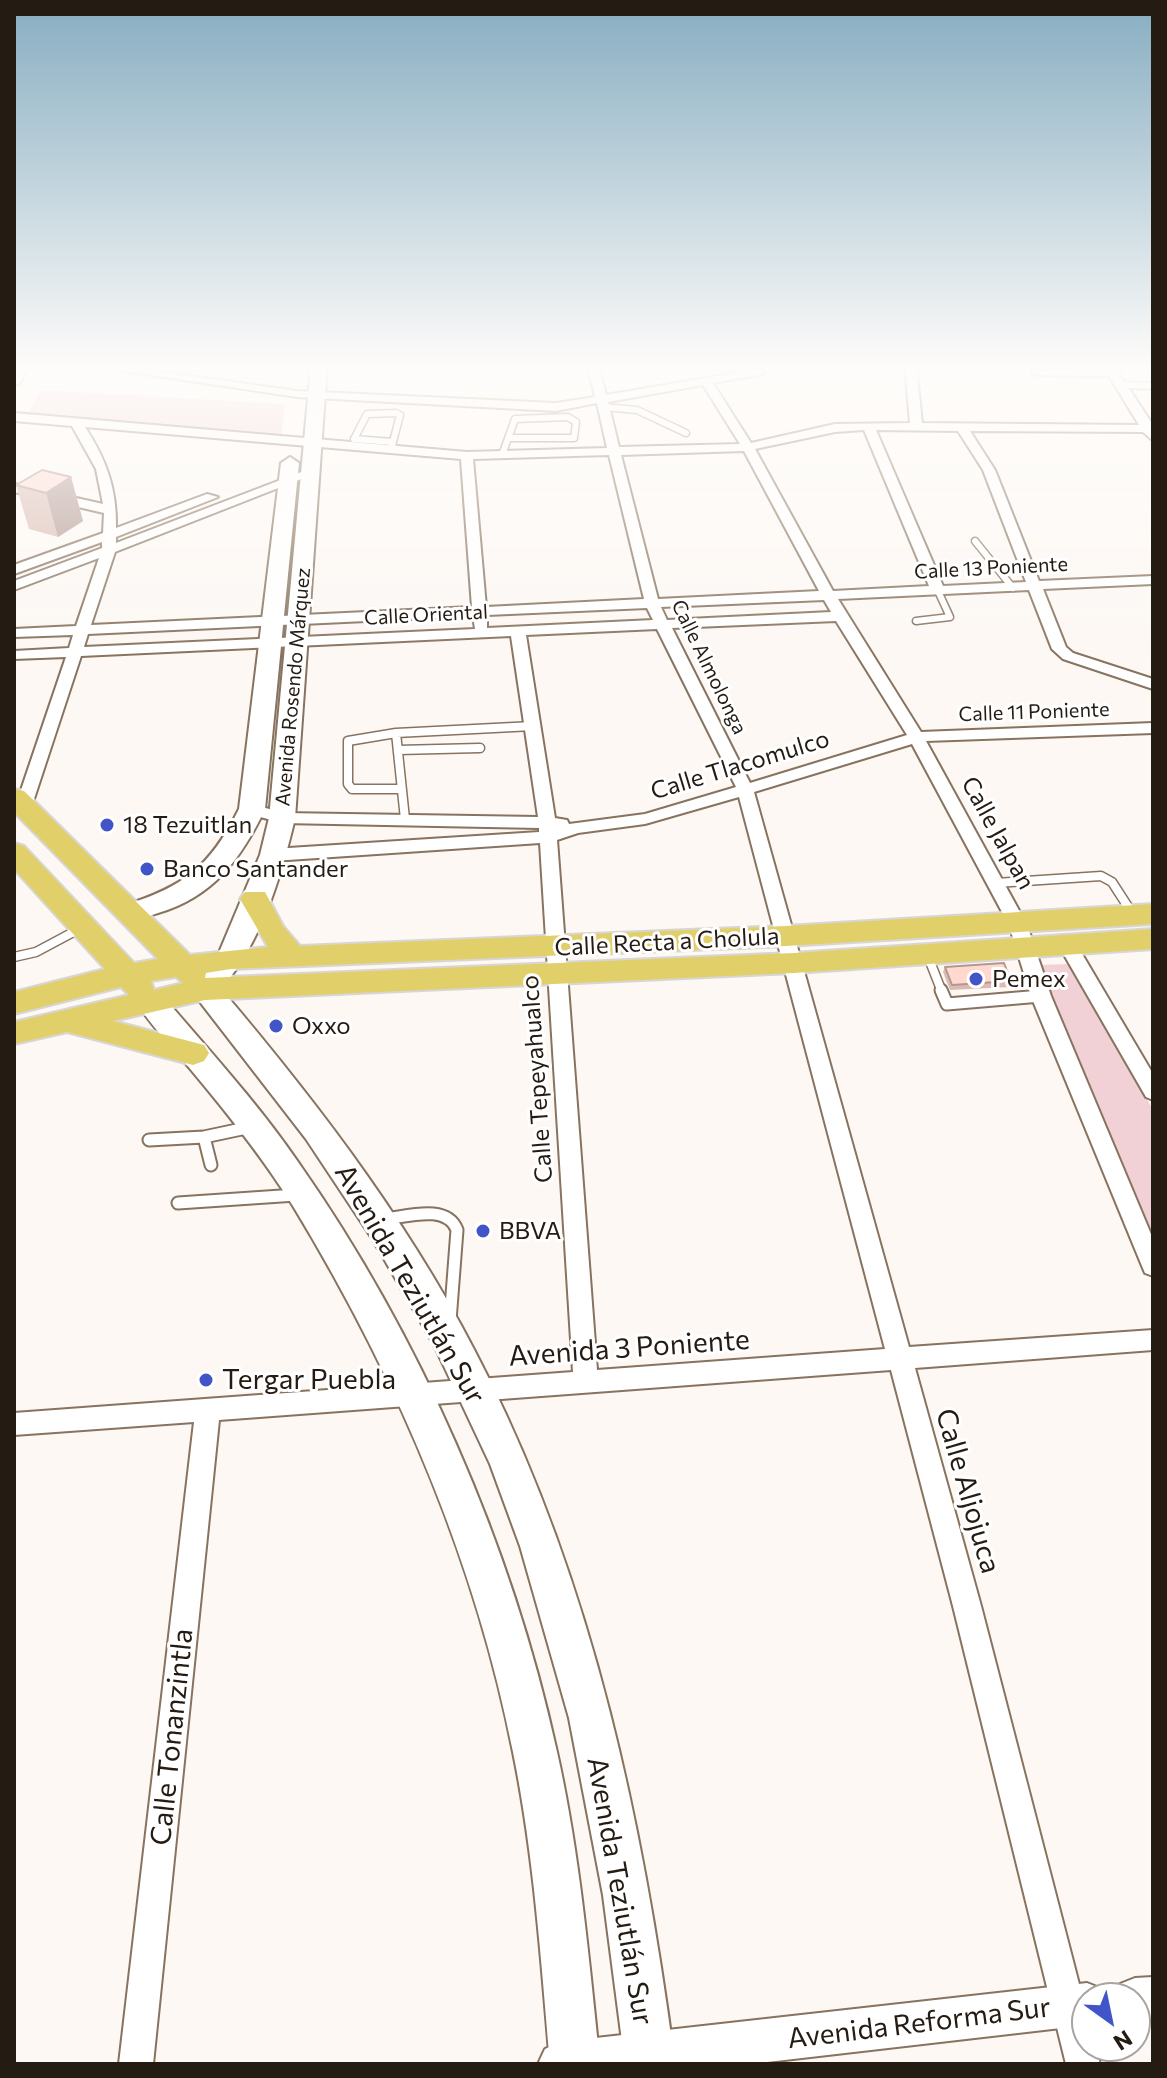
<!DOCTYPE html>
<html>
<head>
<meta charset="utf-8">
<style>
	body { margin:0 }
	#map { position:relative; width:1167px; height:2078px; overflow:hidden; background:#fdf8f4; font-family:Commissioner,sans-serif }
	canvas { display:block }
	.frame { position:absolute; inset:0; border:16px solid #241b13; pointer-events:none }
	.north { position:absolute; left:1071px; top:1982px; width:80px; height:80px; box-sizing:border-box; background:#fff; border:2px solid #a7a4a1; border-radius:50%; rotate:147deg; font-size:22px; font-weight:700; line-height:32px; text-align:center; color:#241b13 }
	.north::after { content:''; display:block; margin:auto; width:28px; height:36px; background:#4155c8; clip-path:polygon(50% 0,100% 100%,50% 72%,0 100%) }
</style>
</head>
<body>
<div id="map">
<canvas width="1167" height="2078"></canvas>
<div class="frame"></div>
<div class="north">N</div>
</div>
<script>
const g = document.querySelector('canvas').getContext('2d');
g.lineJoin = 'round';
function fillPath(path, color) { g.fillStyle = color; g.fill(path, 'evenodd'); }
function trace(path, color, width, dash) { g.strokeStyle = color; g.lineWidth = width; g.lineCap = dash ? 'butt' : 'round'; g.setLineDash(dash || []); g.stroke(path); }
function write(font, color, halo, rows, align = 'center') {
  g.font = font + ' Commissioner,sans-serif'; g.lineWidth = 6; g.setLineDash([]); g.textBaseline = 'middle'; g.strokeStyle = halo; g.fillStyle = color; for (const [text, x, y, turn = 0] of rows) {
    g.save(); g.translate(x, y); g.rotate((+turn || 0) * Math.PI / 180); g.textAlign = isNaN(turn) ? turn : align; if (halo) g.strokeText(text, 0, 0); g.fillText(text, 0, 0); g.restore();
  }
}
fillPath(new Path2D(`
	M40,390L285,404L281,438L27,416Z
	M1069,964L1153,1110V1235L1039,965Z`), '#f1d0d6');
const serviceFar2 = new Path2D(`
	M1120,385L1153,386
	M604,407L637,410L686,433
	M396,413L400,415L393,442L354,439L367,414Z
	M392,448L393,442
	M502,455L515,419L568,417L576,422L574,438H509
	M975,541L1013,588
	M916,621L950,617L938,591`);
const serviceFar1 = new Path2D(`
	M396,733L405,819
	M398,750L480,748
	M401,789H352L348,784V741L396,733L533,726
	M996,883L1101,876L1112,882L1134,916
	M927,954L942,992
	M14,957L36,952L81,928`);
const service = new Path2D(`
	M941,990L947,1004L1041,996
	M149,1140L204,1137
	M211,1165L204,1137L251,1127
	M178,1203L296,1195
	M384,1219C406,1217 447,1203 457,1230L450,1321`);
const pedestrian = new Path2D(`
	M1032,370H1113L1117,373L1113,376L1035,375L1032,374Z`);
const minor = new Path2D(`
	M17,366H28L20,383L14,386Z
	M90,366H118L297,391L556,403L595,397L588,366H599L606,395L759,369L763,370V374L713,383L751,443L835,424L910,423L905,366H916L922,423L1139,425L1103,366H1114L1153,425L1151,439L1143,432L970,431L995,470L1039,581L1153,576V584L1043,589L1066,647L1073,653L1153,679V689L1063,659L1052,649L1029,590L838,599L921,732L1153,723V733L926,741L1027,925L1051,996L1153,1239V1276L1145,1273L1142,1266L1031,996L1009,925L912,744L754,792L909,1347L1153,1330V1350L915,1368L981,1606L1087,2015V2046H1095L1100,2064H1066L953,1606L891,1370L219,1420L153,2064H119L194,1422L14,1435V1413L573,1372L540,843L273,861L264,855L273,849L539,832V828L282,823L246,813L244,809L252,804L283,813L538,817L511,636L81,656L32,805L30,809H18L16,805L66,657L14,659V651L69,648L73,635L14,637V629L76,626L99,558L14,590V581L102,548V542L14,574V565L103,533L104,513L14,492V484L103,504L96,469L72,426L14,421V413L467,452L607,448L597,403L556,411L297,397ZM703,385L740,444L619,447L608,402ZM85,427L461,459L472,607L91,625L115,552L314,474L304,471L116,543V537L218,497L207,494L116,528C117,489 106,459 85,427ZM864,430L929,586L833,591L755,449L835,432ZM876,430L958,431L983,470L1026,582L943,586ZM744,451L819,591L658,599L621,455ZM609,455L644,599L486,607L473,459ZM824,600L831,612L667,620L661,607ZM647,608L653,620L487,628V615ZM473,616L475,629L84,647L88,634ZM836,621L907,735L750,783L672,628ZM657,629L736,787L645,814L569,824L567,820L555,818L526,635ZM739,797L885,1349L597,1370L557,840L578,833L645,824Z
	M1068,940L1075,942L1153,1074V1100L1146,1097L1059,946Z`);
const tertiary = new Path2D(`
	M1153,1977V2019L1135,2020V1998H1114L1120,1984L1135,1978Z
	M1087,1983L1102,1989L1106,1998H1087V2025L750,2064H538L545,2049L560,2042Z`);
const secondary = new Path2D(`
	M311,366H327L295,818C281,877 261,943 221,989C323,1109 419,1236 488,1377C595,1592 644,1828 675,2064H625L603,1895L569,1718L520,1546L490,1464L434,1345L373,1240L306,1139L190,989L218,955L260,855L269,818Z
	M290,457L299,463L265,809C241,859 213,897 158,913C145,917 135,922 122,918L118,912L122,906C184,887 210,867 239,809L281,463Z
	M150,990L160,993C207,1048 257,1102 298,1162C420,1336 512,1545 557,1752C580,1855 589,1960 600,2064H550C541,1960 534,1855 513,1752C475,1559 395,1374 293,1206C263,1158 228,1114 192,1071C173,1048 150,1025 135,1000L140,993Z`);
const primary = new Path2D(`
	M14,789L24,791L190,955L268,947L240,899L245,892H265L283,926L300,946L786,926L1153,904V924L786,946L231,969L206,973L205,978L794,953L1153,929V949L794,973L205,1000L113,1021L204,1045L209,1053L204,1061L193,1065L67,1032L14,1044V1022L129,995L121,987L14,1014V992L105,969L14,869V843L24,846L134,963L158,959L14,812ZM176,977L183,983L154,990L151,981Z`);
trace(serviceFar2, '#87735f', 9);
trace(serviceFar1, '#87735f', 11);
trace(service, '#87735f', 15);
trace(pedestrian, '#87735f', 4);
trace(minor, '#87735f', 4);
trace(tertiary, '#87735f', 4);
trace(secondary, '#87735f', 4);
trace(primary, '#d8d6d5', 4);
trace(serviceFar2, '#fff', 6);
trace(serviceFar1, '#fff', 8);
trace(service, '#fff', 11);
fillPath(pedestrian, '#fff');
fillPath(minor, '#fff');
fillPath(tertiary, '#fff');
fillPath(secondary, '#fff');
fillPath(primary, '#e1d06a');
fillPath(new Path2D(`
	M71,477L83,521L58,537L29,529L16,485Z
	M945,967L1011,981L1010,987L950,990L943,972Z`), '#dbbbb2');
fillPath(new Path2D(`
	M71,477L83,521L58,537L46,493Z`), '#b29891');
const building = new Path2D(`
	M42,470L71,477L46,493L16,485Z
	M1004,963L1011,981L952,985L945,967Z`);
fillPath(building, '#ffd9cf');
trace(building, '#b29891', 2);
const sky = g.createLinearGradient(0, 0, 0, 657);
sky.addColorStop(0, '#87adc1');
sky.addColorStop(0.56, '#fefcfa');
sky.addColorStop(1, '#fefcfa00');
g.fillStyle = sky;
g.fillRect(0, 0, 1167, 657);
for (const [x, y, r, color] of [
	[107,825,8,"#4155c8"],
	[147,869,8,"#4155c8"],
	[976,979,8,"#4155c8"],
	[276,1026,8,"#4155c8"],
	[483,1231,8,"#4155c8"],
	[206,1380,8,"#4155c8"]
]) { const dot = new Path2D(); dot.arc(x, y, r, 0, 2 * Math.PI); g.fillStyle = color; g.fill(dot); trace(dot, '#fff', 3); }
write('20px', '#241b13', '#fff', [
	["Calle 13 Poniente",991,568,-3],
	["Calle Oriental",426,615,-3],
	["Calle Almolonga",709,667,64],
	["Avenida Rosendo Márquez",293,687,-85],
	["Calle 11 Poniente",1034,712,-2]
]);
write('24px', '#241b13', '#fff', [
	["Calle Tlacomulco",740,765,-17],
	["Calle Jalpan",998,833,61],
	["Calle Recta a Cholula",667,942,-3],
	["Calle Tepeyahualco",537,1079,-94]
]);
write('24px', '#241b13', '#fff', [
	["18 Tezuitlan",123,825],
	["Banco Santander",163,869],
	["Pemex",992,979],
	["Oxxo",292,1026],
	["BBVA",499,1231]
], 'left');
write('28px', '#241b13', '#fff', [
	["Avenida Teziutlán Sur",410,1284,60],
	["Avenida 3 Poniente",629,1348,-4],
	["Calle Aljojuca",968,1491,74],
	["Calle Tonanzintla",172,1737,-84],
	["Avenida Teziutlán Sur",620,1891,80],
	["Avenida Reforma Sur",919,2023,-7]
]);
write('28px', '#241b13', '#fff', [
	["Tergar Puebla",222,1380]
], 'left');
</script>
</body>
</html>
